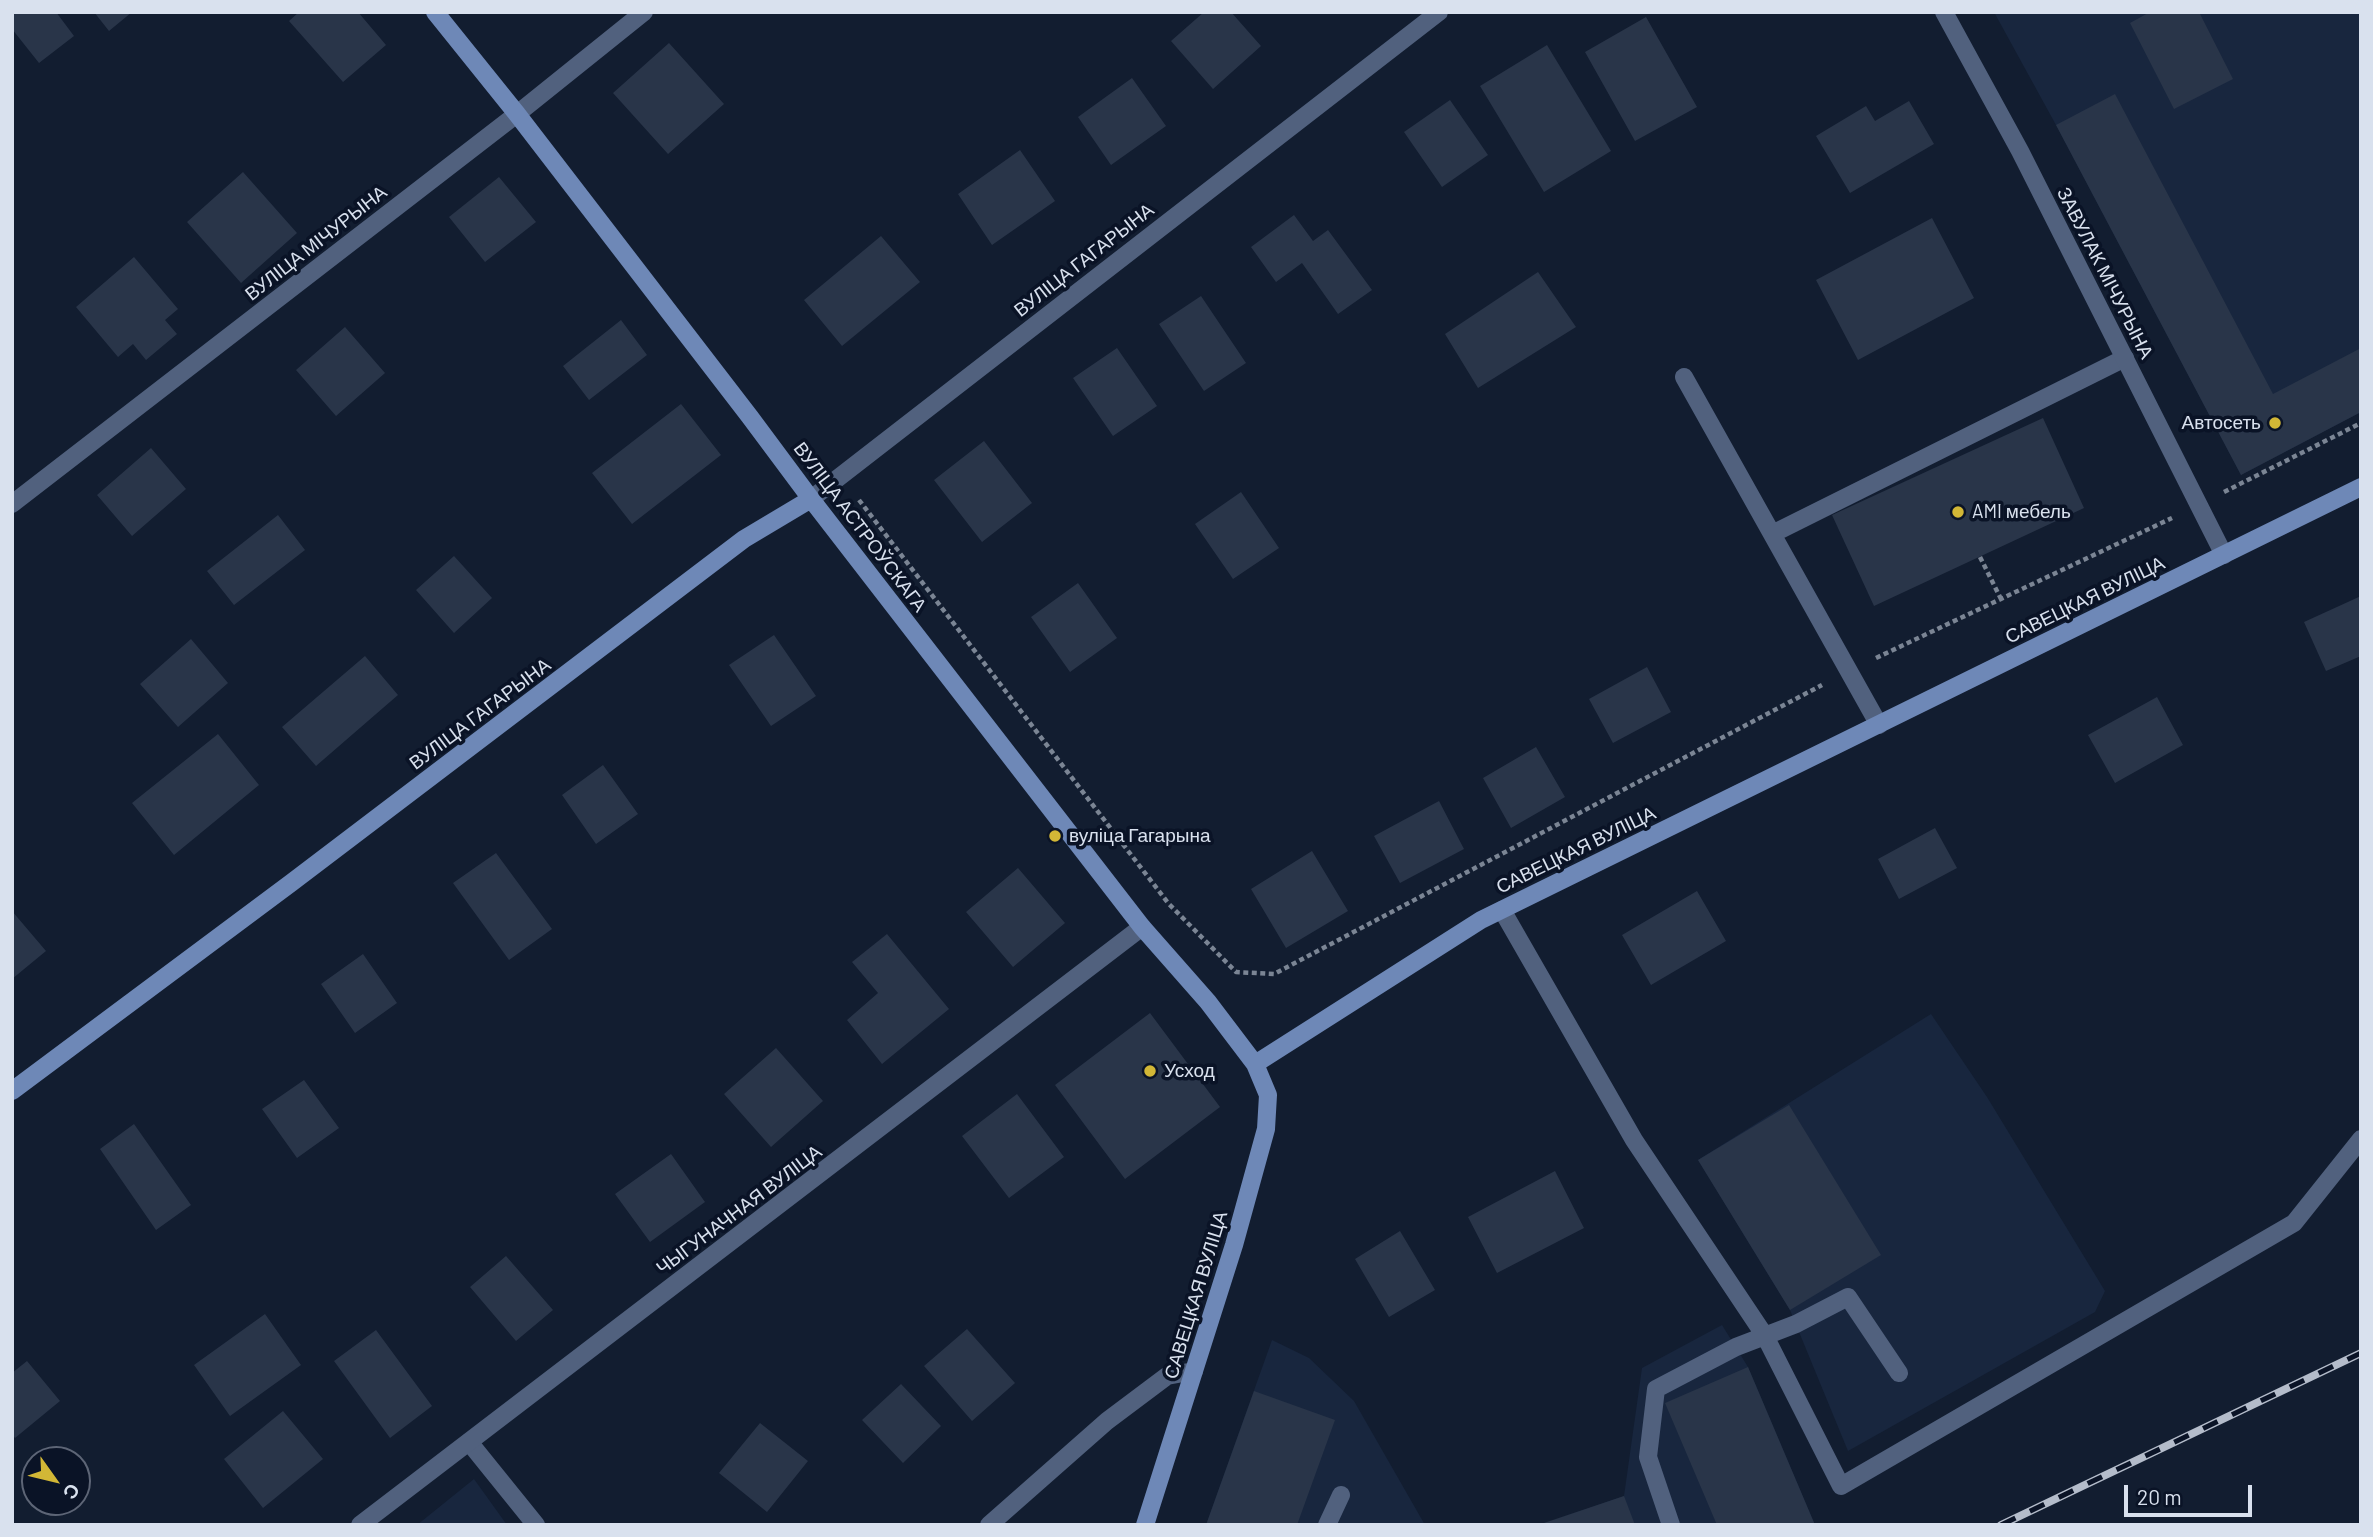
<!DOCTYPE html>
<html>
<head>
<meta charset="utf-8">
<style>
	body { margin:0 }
	#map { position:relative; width:2373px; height:1537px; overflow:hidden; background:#121d30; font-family:Barlow,sans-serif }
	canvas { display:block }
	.frame { position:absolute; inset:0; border:14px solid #d9e1ee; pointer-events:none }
	.north { position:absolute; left:21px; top:1446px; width:70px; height:70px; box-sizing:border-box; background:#0a1326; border:2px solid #5d6576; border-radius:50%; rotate:124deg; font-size:19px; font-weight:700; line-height:28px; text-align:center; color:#d9e1ee }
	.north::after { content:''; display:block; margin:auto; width:24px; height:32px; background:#d2b736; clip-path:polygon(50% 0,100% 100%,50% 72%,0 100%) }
	.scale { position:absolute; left:2124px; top:1485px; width:128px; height:32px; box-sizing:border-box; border:4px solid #d9e1ee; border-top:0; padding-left:9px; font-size:21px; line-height:24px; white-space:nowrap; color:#d9e1ee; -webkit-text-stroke:5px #0a1326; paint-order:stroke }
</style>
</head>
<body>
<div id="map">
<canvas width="2373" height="1537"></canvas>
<div class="frame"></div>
<div class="north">С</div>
<div class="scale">20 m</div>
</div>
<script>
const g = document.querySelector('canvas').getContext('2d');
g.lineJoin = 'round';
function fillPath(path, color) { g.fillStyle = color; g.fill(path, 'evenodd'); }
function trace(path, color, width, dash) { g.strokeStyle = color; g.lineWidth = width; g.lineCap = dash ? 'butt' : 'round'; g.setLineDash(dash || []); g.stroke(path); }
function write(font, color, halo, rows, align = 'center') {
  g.font = font + ' Barlow,sans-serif'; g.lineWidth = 7; g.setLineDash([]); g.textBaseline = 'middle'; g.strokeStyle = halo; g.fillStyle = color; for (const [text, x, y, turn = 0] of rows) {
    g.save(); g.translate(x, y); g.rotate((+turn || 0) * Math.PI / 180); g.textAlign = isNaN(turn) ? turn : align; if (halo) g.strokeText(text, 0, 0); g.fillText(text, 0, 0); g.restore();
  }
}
fillPath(new Path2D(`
	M1994,12H2361V412L2241,475L2056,125Z
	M1931,1014L1987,1097L2105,1291L2095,1312L1848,1451L1790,1310L1698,1160Z
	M1722,1325L1748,1367L1815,1525H1540L1624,1496L1642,1368Z
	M1272,1340L1309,1358L1354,1401L1425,1525H1206Z
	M474,1479L507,1525H417Z`), '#18263e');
fillPath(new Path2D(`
	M12,12H56L74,36L39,63L12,29Z
	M94,12H132L109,31Z
	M299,12H358L386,45L343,82L289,21Z
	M1204,12H1231L1261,46L1213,89L1171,41Z
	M2150,12H2199L2233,79L2174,109L2130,23Z
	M1646,17L1697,107L1635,141L1585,52Z
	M669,43L724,104L668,154L613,93Z
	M1547,45L1611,151L1544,192L1480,86Z
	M1132,78L1166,126L1111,165L1078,117Z
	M2115,94L2273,394L2361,348V412L2241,475L2056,125Z
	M1450,100L1488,155L1442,187L1404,132Z
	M1909,101L1934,144L1850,193L1816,136L1866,106L1875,121Z
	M1020,150L1055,201L992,245L958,194Z
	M243,172L297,233L241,283L187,222Z
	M499,177L536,222L485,262L449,217Z
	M1294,215L1313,241L1328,230L1372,290L1338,314L1302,263L1276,282L1251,247Z
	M1932,218L1974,298L1858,360L1816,280Z
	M881,236L920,282L842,346L804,300Z
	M134,257L178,309L165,320L177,334L146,360L133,344L118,357L76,307Z
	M1538,272L1576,327L1478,388L1445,334Z
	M1201,296L1246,363L1204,391L1159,324Z
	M621,320L647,355L589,400L563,366Z
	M345,327L385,373L336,416L296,370Z
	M1117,348L1157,406L1113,436L1073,378Z
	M681,404L721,455L632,524L592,473Z
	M2043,418L2084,508L1874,606L1832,515Z
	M984,441L1032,503L982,542L934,480Z
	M151,448L186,489L132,536L97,495Z
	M1241,492L1279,548L1233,579L1195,524Z
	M278,515L305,550L234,605L207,571Z
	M454,556L492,598L454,633L416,590Z
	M1078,583L1117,638L1070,672L1031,617Z
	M2361,596V656L2326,671L2304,622Z
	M774,635L816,696L771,726L729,665Z
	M191,639L228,683L178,727L140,684Z
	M365,656L398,695L316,766L282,727Z
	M1647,667L1671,712L1613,743L1589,699Z
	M2157,697L2183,745L2115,783L2088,735Z
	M218,734L259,785L174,855L132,803Z
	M1536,747L1565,797L1511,828L1483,778Z
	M603,765L638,814L596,844L562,795Z
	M1439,801L1464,849L1400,883L1374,836Z
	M1935,828L1957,868L1899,899L1878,859Z
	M1312,851L1348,911L1286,948L1251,889Z
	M496,853L552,929L509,960L453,883Z
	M1018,868L1065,923L1013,967L966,912Z
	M1697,891L1726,941L1651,985L1622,935Z
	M12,911L46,951L12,979Z
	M887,934L949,1009L882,1064L847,1020L878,993L852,962Z
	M363,954L397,1003L355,1033L321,984Z
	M1150,1013L1220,1107L1125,1179L1055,1085Z
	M776,1048L823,1101L771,1147L724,1094Z
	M304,1080L339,1128L297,1158L262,1109Z
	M1017,1094L1064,1157L1009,1198L962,1136Z
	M1789,1105L1881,1255L1790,1310L1698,1160Z
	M134,1124L191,1205L156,1230L100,1149Z
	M671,1154L705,1202L650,1242L615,1194Z
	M1555,1171L1584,1228L1497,1273L1468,1217Z
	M1400,1231L1435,1290L1389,1317L1355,1259Z
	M506,1256L553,1310L516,1341L470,1287Z
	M265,1314L301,1365L230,1416L194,1365Z
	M967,1329L1015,1383L972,1421L924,1366Z
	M376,1330L432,1406L390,1438L334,1361Z
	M27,1361L60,1401L15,1438L12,1434V1373Z
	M1748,1367L1815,1525H1717L1665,1403Z
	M901,1384L941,1426L903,1463L862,1420Z
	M1254,1391L1335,1420L1297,1525H1206Z
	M283,1411L323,1459L263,1508L224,1459Z
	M760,1423L808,1461L767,1512L719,1473Z
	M1624,1496L1635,1525H1541V1524Z`), '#293549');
trace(new Path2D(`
	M2224,492L2361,423
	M859,500L1168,903L1236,972L1274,974L1822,685
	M1980,557L2001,599
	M1876,658L2172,518`), '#7b8594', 4.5, [5, 3.5]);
trace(new Path2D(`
	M1684,377L1772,534
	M1879,725L1772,534L2125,358
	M1502,910L1634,1140L1765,1336L1841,1486L2294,1223L2361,1139
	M469,1442L536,1525
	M989,1525L1107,1421L1167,1376L1194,1371
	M1327,1525L1341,1495
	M1671,1525L1648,1457L1656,1389L1736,1347L1796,1324L1848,1297L1899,1373`), '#51617e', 18);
trace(new Path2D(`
	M1944,12L2020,151L2224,555
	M811,499L1439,12
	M12,504L517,114L644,12
	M360,1525L1142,927`), '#51617e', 18);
trace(new Path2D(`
	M435,12L517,114L750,417L811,499L1142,927L1208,1002L1255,1064L1268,1095L1266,1129L1234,1245L1145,1525
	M1255,1064L1481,920L2361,487
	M12,1091L291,883L744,539L811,499`), '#6e88b7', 18);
const rail = new Path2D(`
	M2001,1525L2361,1353`);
trace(rail, '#b4bcca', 8);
trace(rail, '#0a1326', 5, [16]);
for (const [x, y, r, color] of [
	[2275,423,7,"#d2b736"],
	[1958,512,7,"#d2b736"],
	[1055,836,7,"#d2b736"],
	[1150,1071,7,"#d2b736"]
]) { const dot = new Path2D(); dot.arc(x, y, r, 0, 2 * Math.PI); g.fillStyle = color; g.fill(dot); trace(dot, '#0a1326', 2.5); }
write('19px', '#d9e1ee', '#0a1326', [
	["ВУЛІЦА МІЧУРЫНА",316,243,-38],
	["ВУЛІЦА ГАГАРЫНА",1084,260,-38],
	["ЗАВУЛАК МІЧУРЫНА",2105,273,63],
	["ВУЛІЦА АСТРОЎСКАГА",860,527,53],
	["САВЕЦКАЯ ВУЛІЦА",2085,600,-26],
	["ВУЛІЦА ГАГАРЫНА",480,714,-37],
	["САВЕЦКАЯ ВУЛІЦА",1576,850,-26],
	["ЧЫГУНАЧНАЯ ВУЛІЦА",739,1210,-37],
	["САВЕЦКАЯ ВУЛІЦА",1196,1295,-73]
]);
write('19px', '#d9e1ee', '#0a1326', [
	["Автосеть",2261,423,"right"],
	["AMI мебель",1972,512],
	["вуліца Гагарына",1069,836],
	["Усход",1164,1071]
], 'left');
</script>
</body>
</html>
